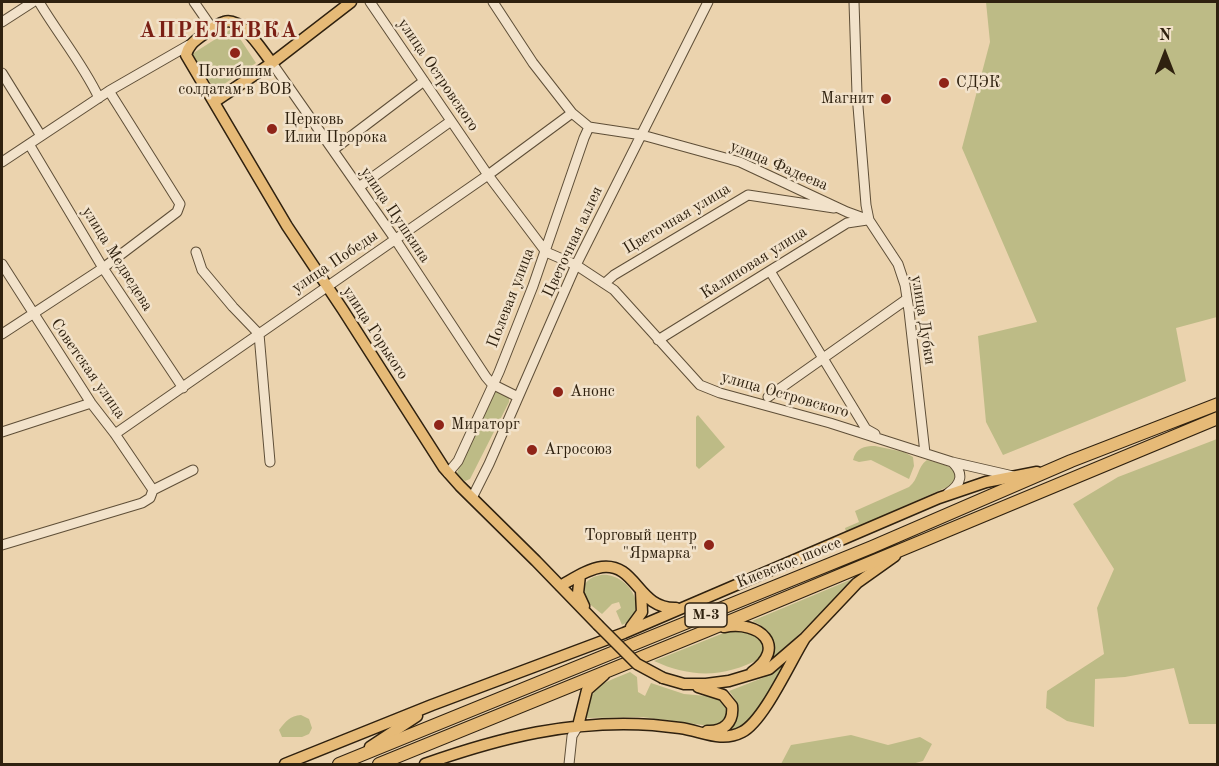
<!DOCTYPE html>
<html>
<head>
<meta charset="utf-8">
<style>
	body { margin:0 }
	#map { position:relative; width:1219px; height:766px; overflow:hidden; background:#ebd3ae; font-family:"Old Standard TT",serif }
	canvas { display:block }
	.frame { position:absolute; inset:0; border:3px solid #2f210f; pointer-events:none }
	.north { position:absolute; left:1135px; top:24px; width:60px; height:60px; -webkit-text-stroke:4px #f2e2ca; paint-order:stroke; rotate:0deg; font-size:16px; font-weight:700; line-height:24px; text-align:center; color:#2f210f }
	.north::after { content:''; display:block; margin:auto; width:21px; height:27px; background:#2f210f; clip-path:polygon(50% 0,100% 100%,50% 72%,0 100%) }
</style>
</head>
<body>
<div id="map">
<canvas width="1219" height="766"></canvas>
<div class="frame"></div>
<div class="north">N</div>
</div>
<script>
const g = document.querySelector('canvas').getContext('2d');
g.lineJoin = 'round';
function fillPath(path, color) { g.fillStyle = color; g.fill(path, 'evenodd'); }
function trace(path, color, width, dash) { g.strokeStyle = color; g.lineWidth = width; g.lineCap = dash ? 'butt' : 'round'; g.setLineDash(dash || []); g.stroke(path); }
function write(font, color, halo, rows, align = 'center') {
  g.font = font + ' "Old Standard TT",serif'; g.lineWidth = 5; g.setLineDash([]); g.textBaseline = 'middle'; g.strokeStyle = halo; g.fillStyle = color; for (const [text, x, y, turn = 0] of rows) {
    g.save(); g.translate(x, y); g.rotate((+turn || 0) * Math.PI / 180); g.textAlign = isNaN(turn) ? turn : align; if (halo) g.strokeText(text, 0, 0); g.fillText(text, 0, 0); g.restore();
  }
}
fillPath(new Path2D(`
	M986,2H1218L1217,317L1176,328L1186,381L1003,455L986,422L978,336L1037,322L962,148L990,42Z
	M233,28L256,63L215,90L192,54Z
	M497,391L509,398V402L470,479L465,481L458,477L457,473L491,395Z
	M698,415L725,447L699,469L696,466V417Z
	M1217,439V724H1189L1174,668L1125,677L1095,679L1094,727L1067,721L1046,708L1047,691L1104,654L1097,608L1114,569L1073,504L1118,477Z
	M875,446L904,452L913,457L914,466L909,479L871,460L859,462L853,460C856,448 864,446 875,446Z
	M927,460L945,465L954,470L956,480L954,484L846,532L845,528L859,522L855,511L909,487C919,479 917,467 927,460Z
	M601,575C628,572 653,612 622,625L616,611L621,608L619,602L612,604L602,614L587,602L584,597L583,587C588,579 592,577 601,575Z
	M857,577L771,662C777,643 771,628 752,621Z
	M739,629L759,635L763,646L761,658C724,678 691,678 654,661L731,630Z
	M787,660L761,708L748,724L727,734C741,720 742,706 729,691L765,677Z
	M630,672L637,677L638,692L645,696L651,683L684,694L718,697L727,707L725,720L717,726H710L642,717L585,718C592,683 600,685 630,672Z
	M301,715L309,719L312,728L309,734L302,737H282L279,730C286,721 290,716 301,715Z
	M851,735L888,745L920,737L932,744L923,761L912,764H781L791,745Z`), '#bdbb86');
const minor = new Path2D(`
	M39,2C58,34 83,64 99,98
	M194,2L212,28
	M370,2L488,175L546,252L576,265L614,290L700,385L720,393L830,423L952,462L1013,476
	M493,2L533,63L572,113L589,127L642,135L740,162L847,212L869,220
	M854,2L857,94L866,205L869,220L898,264L905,285L909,311L925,453
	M2,22L33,2
	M272,63L395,239L486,377L492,384L518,397
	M2,73L41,136
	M29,144L103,268L183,388
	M333,150L424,81
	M2,162L109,91L189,45
	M359,187L451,121
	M196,252L202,270L233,307L259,334L270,462
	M2,264L91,403L115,434L153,490
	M770,271L866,429L875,434
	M605,283L614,275L748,195L834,208
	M2,334L103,268L177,212L180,204L109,91
	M658,340L847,223L867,220
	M768,397L907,299
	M2,432L91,403
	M115,434L488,175L572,113
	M448,473L458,461L499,372L533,286L584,138L589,127
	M948,493C962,484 964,473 952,462
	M472,498L489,464L576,265L708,2
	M2,545L142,503L150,498L153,490L193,470
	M569,764L572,736L578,726`);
const major = new Path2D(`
	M272,63C262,51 242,16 224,22C217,24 210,30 204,34C195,41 189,44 186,55L287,226L343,310L444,468L460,486L536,561L598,625
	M214,102L272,63L351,2
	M580,575L578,593L584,606
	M560,586C573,579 587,569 602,567C637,563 637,609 676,608
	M631,627L642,612L641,591
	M724,627C760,620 788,647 752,672
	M663,678L684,684H706L729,681L769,669L805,638L857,583L895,556
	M698,687L723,695L732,706C734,723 723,732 707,731
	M578,726L587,690L604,675
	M370,747L417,716
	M285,764L432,705L624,633L939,498L986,482L1037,472
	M425,764C499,738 573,719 653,725C662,726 671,727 680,728C702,731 721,743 742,732C764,721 791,660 805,638`);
const highway = new Path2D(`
	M339,764L872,547L1071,461L1218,404
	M379,764L706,631L1218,418`);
trace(minor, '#5e4e37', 11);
trace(major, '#2f210f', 13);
trace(highway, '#2f210f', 14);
trace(minor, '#f2e2ca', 9);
trace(major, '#e6ba77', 10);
trace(highway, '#e6ba77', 12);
const majorBridge = new Path2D(`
	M598,625L637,664L663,678`);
trace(majorBridge, '#2f210f', 13, []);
trace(majorBridge, '#e6ba77', 10);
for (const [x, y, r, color] of [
	[235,53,6,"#8f2418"],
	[944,83,6,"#8f2418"],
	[886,99,6,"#8f2418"],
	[272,129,6,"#8f2418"],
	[558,392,6,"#8f2418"],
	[439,425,6,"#8f2418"],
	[532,450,6,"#8f2418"],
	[709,545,6,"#8f2418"]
]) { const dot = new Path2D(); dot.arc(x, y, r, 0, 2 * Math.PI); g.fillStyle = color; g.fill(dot); trace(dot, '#f2e2ca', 2); }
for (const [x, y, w] of [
	[706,615,42]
]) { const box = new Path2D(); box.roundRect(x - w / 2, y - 12, w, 24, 4.5); g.fillStyle = '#f2e2ca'; g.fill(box); trace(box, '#2f210f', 1.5); }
write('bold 15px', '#2f210f', null, [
	["М-3",706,615]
]);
write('16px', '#2f210f', '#f2e2ca', [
	["Погибшим",235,72,"center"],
	["солдатам в ВОВ",235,90,"center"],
	["СДЭК",956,83],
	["Магнит",874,99,"right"],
	["Церковь",284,120],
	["Илии Пророка",284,138],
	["Анонс",570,392],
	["Мираторг",451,425],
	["Агросоюз",544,450],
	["Торговый центр",697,536,"right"],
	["\"Ярмарка\"",697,554,"right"]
], 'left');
write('16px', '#2f210f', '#f2e2ca', [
	["улица Островского",438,75,56],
	["улица Фадеева",779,166,23],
	["улица Пушкина",395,215,56],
	["Цветочная улица",677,219,-31],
	["Цветочная аллея",573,242,-65],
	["улица Медведева",117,259,58],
	["улица Победы",335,262,-34],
	["Калиновая улица",754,263,-32],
	["Полевая улица",511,298,-69],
	["улица Дубки",923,320,81],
	["улица Горького",375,333,57],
	["Советская улица",88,369,55],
	["улица Островского",785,395,16],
	["Киевское шоссе",789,563,-22]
]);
g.letterSpacing = '1.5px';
write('bold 22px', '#7a1f14', '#f2e2ca', [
	["АПРЕЛЕВКА",219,31]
]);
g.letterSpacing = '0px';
</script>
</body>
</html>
